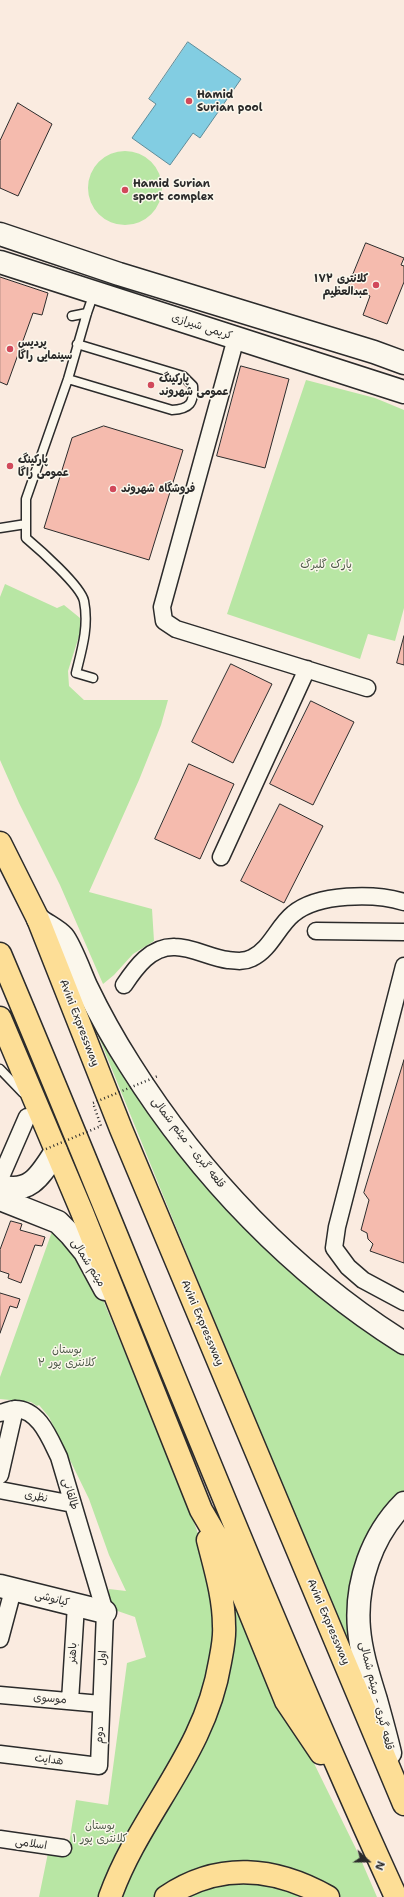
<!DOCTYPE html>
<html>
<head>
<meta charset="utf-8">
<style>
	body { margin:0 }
	#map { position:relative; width:404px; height:1897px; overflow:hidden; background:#faebe0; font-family:"Shantell Sans",sans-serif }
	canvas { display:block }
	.north { position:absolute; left:348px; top:1841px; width:40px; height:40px; -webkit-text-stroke:3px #fbf7ec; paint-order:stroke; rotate:111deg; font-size:11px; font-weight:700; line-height:16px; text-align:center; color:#2b2b2b }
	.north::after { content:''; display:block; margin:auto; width:14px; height:18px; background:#2b2b2b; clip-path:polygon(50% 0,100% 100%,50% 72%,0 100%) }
</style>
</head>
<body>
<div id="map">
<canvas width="404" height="1897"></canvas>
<div class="north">N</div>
</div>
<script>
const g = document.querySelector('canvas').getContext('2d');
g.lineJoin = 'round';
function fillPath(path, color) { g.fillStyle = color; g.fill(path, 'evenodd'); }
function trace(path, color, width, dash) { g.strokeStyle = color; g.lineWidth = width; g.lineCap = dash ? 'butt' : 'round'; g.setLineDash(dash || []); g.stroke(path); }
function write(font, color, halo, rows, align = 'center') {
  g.font = font + ' "Shantell Sans","Playpen Sans Arabic",sans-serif'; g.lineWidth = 3; g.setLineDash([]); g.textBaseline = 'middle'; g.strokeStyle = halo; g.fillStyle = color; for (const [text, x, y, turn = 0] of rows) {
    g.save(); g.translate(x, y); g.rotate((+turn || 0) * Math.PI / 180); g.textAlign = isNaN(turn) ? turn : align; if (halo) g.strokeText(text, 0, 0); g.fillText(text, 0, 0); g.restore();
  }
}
fillPath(new Path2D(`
	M88 188a37 37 0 1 1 74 0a37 37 0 1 1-74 0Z
	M306,380L375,398L404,410V608L395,641L368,634L360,659L227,614Z
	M5,584L57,608L64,605L80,618V633L68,671L69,686L84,700H168L161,725L139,780L89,892L152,909L154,941L133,954L114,975L103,984L60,885L19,803L0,760V597Z
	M83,998L154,1114L404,1353V1494L369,1541L370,1697L234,1370Z
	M54,1226L96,1283L184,1495L200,1539L215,1625L203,1702L103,1897H39L49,1848L68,1850L76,1800L108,1805L127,1663L146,1657L135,1617L109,1608V1589L126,1591L109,1555L89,1499L49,1417L39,1405L37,1406L31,1402L0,1399V1377Z
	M227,1586L358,1853L377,1897H341L299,1874L164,1890L154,1897H118L123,1886L189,1766Z
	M255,1879L318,1897H177L218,1883Z`), '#b8e6a4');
const water = new Path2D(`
	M188,42L241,79L200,138L193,133L170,165L132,138L156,104L149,99Z`);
fillPath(water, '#82cde2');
trace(water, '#5f8c99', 1);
const building = new Path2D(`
	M18,103L52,124L18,196L0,188V141Z
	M366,243L404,258L401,265L404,266V282L387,324L363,315L370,296L348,287Z
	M0,277L48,293L42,315L33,313L7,385L0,382Z
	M241,366L289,379L265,468L217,456Z
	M104,426L183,450L149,560L44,528L72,438Z
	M404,636V665L397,663Z
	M231,664L272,684L233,763L192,742Z
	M311,701L354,722L313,805L270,784Z
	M189,764L234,784L200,859L155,839Z
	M280,804L323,826L284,903L241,881Z
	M404,1060V1263L370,1251L373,1244L368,1239L367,1233L361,1230L369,1200L364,1193Z
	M11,1221L22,1224L20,1230L45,1237L42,1246L35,1245L21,1283L8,1278L9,1274L0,1271V1250Z
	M0,1293L20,1299L17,1308L10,1306L0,1333Z`);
fillPath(building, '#f5bbae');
trace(building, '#2b2b2b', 1);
const lane = new Path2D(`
	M72,316L87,313
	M68,379L172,410C190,409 194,403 193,386L183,376L77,344
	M0,528L26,524
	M93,678L76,673C82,649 89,626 84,601C81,586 39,549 26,538V499L68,379L87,313L94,293
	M0,1069L23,1093`);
const street = new Path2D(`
	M236,338L162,607L164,621L176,629L367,688
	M221,857L307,669
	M316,931L404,932
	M404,966L337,1227L334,1248L348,1267L363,1280L404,1302
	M124,985C136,967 151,946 175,947C192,947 211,958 228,960C237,961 244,962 252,958C270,950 278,926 293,914C318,893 375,893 404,902
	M0,1179L27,1117
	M0,1413C5,1412 11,1409 15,1409C39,1409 50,1439 59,1457L105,1612L99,1766L0,1754
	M0,1475L15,1409
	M0,1490L73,1504
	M0,1639L13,1590
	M0,1695L101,1704
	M70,1701L76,1605
	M0,1839L63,1848`);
const secondary = new Path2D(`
	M0,234L119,274L374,352L404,363
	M0,262L404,392
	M38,919C45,925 57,930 63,937C70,945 81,975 86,986C99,1013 114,1040 130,1065C199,1175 294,1274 404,1343
	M0,1186C31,1195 41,1174 56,1151
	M0,1199L58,1222L71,1235L85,1252L105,1289
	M0,1586L105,1612
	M390,1753C386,1736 381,1718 376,1700C369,1677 361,1653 359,1629C355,1583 372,1535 404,1503`);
const highway = new Path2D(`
	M0,843L38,919L121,1129L404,1804
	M0,954C133,1268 254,1587 396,1897
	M0,1018L82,1212L201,1510L225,1551L286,1701L321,1753
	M110,1897C140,1813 205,1754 220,1662C222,1651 225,1638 224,1626C224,1597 215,1568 208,1540
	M166,1897C219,1861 275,1867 328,1897`);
trace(lane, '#2b2b2b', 11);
trace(street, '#2b2b2b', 19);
trace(secondary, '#2b2b2b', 25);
trace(highway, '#2b2b2b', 25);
trace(lane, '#fbf7ec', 8);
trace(street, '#fbf7ec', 16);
trace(secondary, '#fbf7ec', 22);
trace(highway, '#fdde96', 22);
trace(new Path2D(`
	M46,1149L101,1126L93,1103L158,1076`), '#2b2b2b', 2.5, [1, 3]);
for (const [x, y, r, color] of [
	[189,101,4,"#d1495b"],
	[125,190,4,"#d1495b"],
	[376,285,4,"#d1495b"],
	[10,349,4,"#d1495b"],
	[151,385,4,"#d1495b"],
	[10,466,4,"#d1495b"],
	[113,489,4,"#d1495b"]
]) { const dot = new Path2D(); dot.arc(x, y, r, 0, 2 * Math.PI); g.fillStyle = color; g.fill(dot); trace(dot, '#fbf7ec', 1.5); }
write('bold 11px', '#2b2b2b', '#fbf7ec', [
	["Hamid",197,95],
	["Surian pool",197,108],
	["Hamid Surian",133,184],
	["sport complex",133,197],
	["کلانتری ۱۷۲",368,279,"right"],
	["عبدالعظیم",368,292,"right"],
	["پردیس",18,343],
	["سینمایی راگا",18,356],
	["پارکینگ",159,379],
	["عمومی شهروند",159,392],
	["پارکینگ",18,460],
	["عمومی راگا",18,473],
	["فروشگاه شهروند",121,489]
], 'left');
write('11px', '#2b2b2b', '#fbf7ec', [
	["کریمی شیرازی",202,327,18],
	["Avini Expressway",79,1023,69],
	["قلعه گبری - میثم شمالی",188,1143,52],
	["میثم شمالی",88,1263,58],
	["Avini Expressway",202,1323,67],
	["طالقانی",70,1494,73],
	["نظری",36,1497,11],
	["کیانوشی",52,1599,14],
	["Avini Expressway",328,1622,67],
	["باهنر",73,1653,-87],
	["اول",103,1658,-87],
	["قلعه گبری - میثم شمالی",376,1696,76],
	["موسوی",50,1699,5],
	["دوم",100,1735,-88],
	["هدایت",49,1760,7],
	["اسلامی",31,1844,8]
]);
write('11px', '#4e5a49', '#fbf7ec', [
	["پارک گلبرگ",326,565],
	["بوستان",67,1350],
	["کلانتری پور ۲",67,1363],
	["بوستان",100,1826],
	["کلانتری پور ۱",100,1839]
]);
</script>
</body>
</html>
